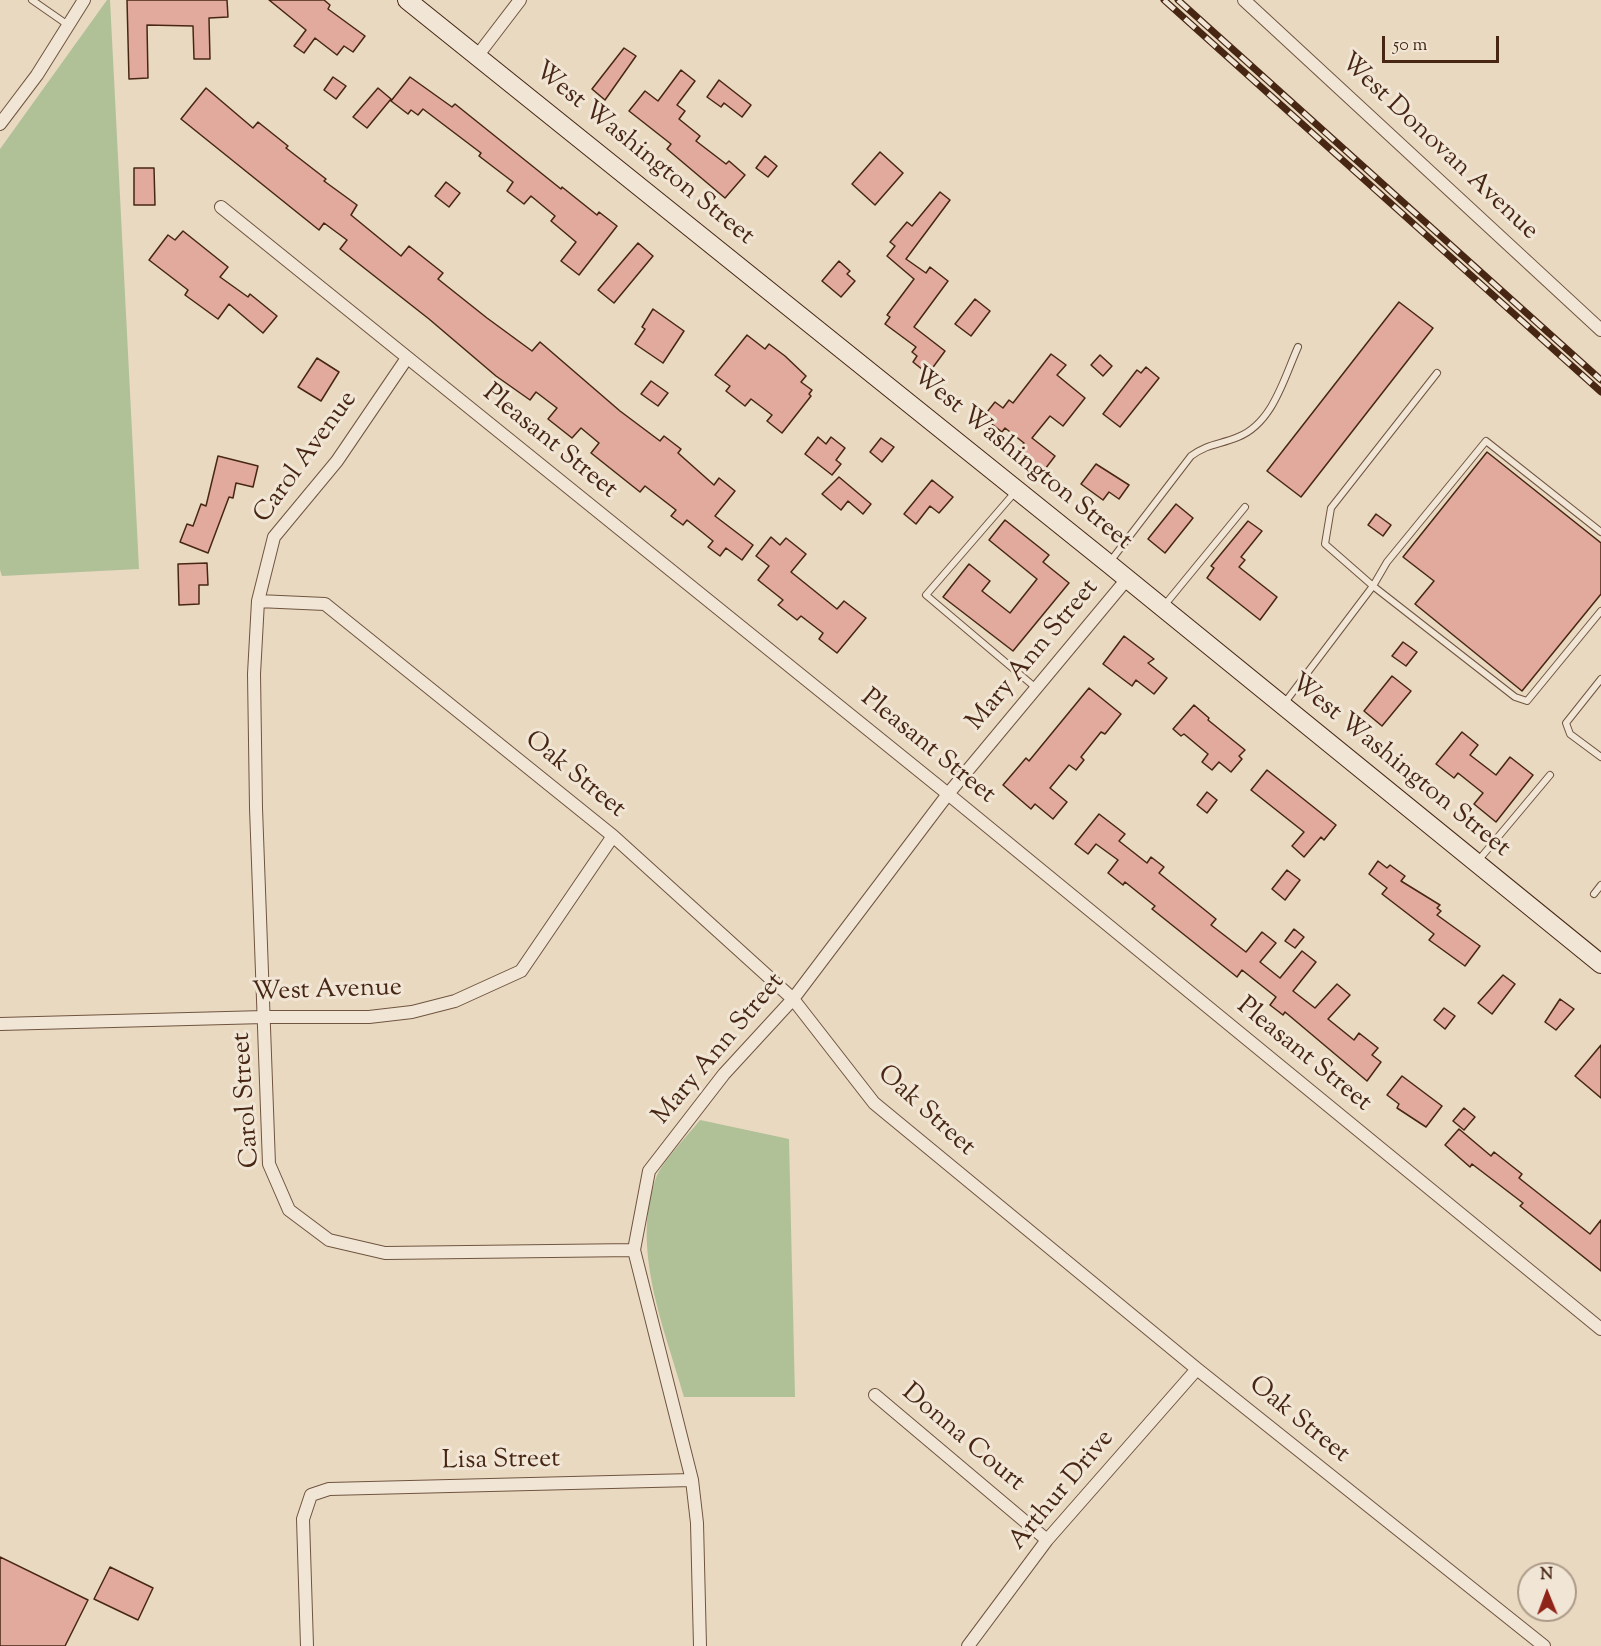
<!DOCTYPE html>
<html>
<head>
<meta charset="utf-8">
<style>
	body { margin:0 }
	#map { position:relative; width:1601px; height:1646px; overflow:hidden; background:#e9d9c0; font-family:"Sorts Mill Goudy",serif }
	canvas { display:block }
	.north { position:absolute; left:1517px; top:1562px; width:60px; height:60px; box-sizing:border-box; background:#f1e6d6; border:2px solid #ad9a88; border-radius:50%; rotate:359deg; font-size:16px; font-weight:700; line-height:24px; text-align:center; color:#472714 }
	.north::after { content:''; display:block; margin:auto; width:21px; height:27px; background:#8f2418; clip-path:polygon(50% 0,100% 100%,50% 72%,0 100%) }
	.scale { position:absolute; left:1382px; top:36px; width:117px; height:27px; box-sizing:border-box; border:3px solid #472714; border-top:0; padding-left:8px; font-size:18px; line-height:21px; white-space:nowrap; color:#472714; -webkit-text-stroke:4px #f1e6d6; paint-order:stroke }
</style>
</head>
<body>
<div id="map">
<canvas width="1601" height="1646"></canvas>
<div class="north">N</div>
<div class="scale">50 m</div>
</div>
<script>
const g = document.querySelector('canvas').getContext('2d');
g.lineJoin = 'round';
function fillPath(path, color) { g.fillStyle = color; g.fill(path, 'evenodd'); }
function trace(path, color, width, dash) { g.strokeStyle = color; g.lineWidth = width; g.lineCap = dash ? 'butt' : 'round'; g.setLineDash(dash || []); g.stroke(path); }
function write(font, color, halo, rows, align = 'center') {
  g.font = font + ' "Sorts Mill Goudy",serif'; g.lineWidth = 6; g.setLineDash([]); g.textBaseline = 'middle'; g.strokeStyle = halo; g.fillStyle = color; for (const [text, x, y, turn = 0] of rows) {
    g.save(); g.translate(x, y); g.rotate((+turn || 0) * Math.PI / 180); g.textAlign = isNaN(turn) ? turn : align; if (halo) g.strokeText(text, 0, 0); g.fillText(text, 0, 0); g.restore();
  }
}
fillPath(new Path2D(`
	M107,0H110L139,569L2,576L0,570V149Z
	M700,1120L789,1139L795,1397H684C665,1329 630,1249 656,1178C661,1163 689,1134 700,1120Z`), '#b0c097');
const building = new Path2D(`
	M127,0H227L228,17L209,18L210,59H194L193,26L147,25L148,78L129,79Z
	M269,0H324L330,5L328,9L365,36L353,52L344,46L337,55L315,38L304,53L294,46L306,30Z
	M624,48L636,56L605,100L592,89Z
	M681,70L695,81L677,105L685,111L679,119L700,136L696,141L726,164L729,161L745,175L725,198L667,149L671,144L629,111L645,91L658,101Z
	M333,77L346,86L336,99L324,90Z
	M410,77L452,107L455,104L561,189L562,187L597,215L599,212L617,226L579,275L561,261L576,242L551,221L555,216L531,196L524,204L507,191L513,182L479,156L481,153L423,109L418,115L411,110L408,114L391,101Z
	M719,80L751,105L742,117L724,103L721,107L707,97Z
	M206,88L253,128L258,122L288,146L286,148L326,179L324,181L357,205L351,215L401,256L409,246L443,273L438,279L487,318L532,351L540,342L620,411L660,441L664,436L681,449L678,453L714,485L719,478L735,491L715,516L753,545L742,560L726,548L720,556L708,547L713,541L687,520L683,525L671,516L676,510L645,486L640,492L591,453L599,443L581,428L572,438L548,419L557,408L536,392L530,400L496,376L429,319L340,249L347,240L324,223L319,230L181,119Z
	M378,88L391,99L367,128L353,117Z
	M880,152L903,173L875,205L852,184Z
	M765,156L777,166L768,177L756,168Z
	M134,168H154L155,205H134Z
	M446,182L460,193L449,207L435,196Z
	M940,192L950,200L906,259L926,273L930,267L948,281L914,327L945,351L928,374L913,362L917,356L912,352L916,347L885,324L890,317L887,315L914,279L887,256L895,246L890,242L907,222L912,226Z
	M183,231L228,267L220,277L248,297L250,294L277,316L263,333L229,304L218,319L185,295L188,290L149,260L168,235L175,240Z
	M638,243L653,256L614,303L598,290Z
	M839,261L850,271L847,274L855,281L841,297L822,281Z
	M975,299L990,311L971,336L955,324Z
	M1399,302L1433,328L1301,497L1267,471Z
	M653,309L684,331L663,363L635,344L645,329L642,327Z
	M747,335L765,349L769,344L785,356L806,376L801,382L812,390L809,394L811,396L782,433L767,421L772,415L751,399L745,406L726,391L730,386L715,375Z
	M1051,354L1066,365L1057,375L1085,398L1063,426L1050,416L1032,438L1055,456L1039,477L1013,456L1024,443L1005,428L1002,432L983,417L995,402L1003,408L1009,400L1013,403Z
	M1100,355L1112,366L1103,376L1091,365Z
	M317,358L339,372L321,401L298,387Z
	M1146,367L1159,378L1120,427L1103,414L1137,370L1141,373Z
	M651,381L668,393L658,406L641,394Z
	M818,437L826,444L831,437L845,448L836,460L841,464L832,475L805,454Z
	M881,438L894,447L882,462L870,452Z
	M1487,452L1601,543V594L1522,691L1415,604L1434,581L1403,557Z
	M218,456L258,466L253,487L236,483L233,498L229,497L208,553L180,542L187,524L193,526L201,504L206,506Z
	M1096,464L1129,485L1119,499L1109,492L1103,500L1081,484Z
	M839,477L871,504L863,514L848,501L841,510L822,494Z
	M932,480L953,497L939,513L930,506L916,524L904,514Z
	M1176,504L1193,518L1165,553L1148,539Z
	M1376,514L1391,525L1383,536L1368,525Z
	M1005,520L1049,555L1043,562L1069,583L1013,651L943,597L969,564L990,581L982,591L1010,613L1037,579L989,540Z
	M1248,521L1262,531L1241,557L1245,560L1239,567L1277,597L1260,620L1207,578L1214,568L1211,566Z
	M771,537L780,545L786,538L806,554L791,572L837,609L844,601L866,618L837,653L819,639L823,633L801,616L797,620L778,605L783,600L758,580L769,566L756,556Z
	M207,563L208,585H199V604L179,605L178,564Z
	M1124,636L1154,659L1148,663L1167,678L1154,694L1136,680L1132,686L1103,664Z
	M1403,642L1417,652L1406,666L1392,656Z
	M1392,676L1411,691L1382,726L1364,711Z
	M1089,688L1121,714L1105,734L1101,732L1081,757L1084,760L1076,770L1069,765L1050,788L1067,802L1053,819L1035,804L1031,809L1003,785L1026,758L1029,761Z
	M1194,705L1209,718L1208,720L1245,750L1239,756L1242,759L1231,772L1219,762L1212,770L1202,762L1208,754L1184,734L1181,736L1173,729Z
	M1462,732L1478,745L1470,755L1496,775L1510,757L1533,775L1496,822L1474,804L1483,793L1458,773L1454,778L1436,764Z
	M1267,770L1336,825L1324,840L1321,837L1304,857L1292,846L1304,832L1251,790Z
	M1207,792L1217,800L1207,813L1197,805Z
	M1099,814L1125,834L1119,841L1147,863L1151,857L1164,867L1159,873L1216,919L1211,925L1246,952L1262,932L1276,943L1260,962L1280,978L1302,951L1316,962L1293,991L1315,1008L1337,984L1350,995L1328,1019L1354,1040L1359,1033L1378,1048L1372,1055L1381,1062L1367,1081L1285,1012L1283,1015L1270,1005L1276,997L1242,970L1237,977L1152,909L1155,906L1125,882L1123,885L1108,873L1118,860L1096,844L1088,854L1075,844Z
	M1378,861L1387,868L1390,865L1405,876L1401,881L1440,905L1437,908L1441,911L1437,915L1480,946L1465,966L1429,940L1434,934L1382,894L1387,888L1369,874Z
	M1287,870L1300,880L1285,900L1272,889Z
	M1294,929L1304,937L1295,948L1285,941Z
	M1503,975L1515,984L1492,1014L1478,1003Z
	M1560,999L1574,1009L1556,1030L1545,1022Z
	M1444,1008L1455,1016L1445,1029L1434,1020Z
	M1601,1045V1098L1575,1076Z
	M1402,1076L1442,1106L1426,1127L1397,1108L1399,1104L1387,1095Z
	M1464,1108L1475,1117L1464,1130L1453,1121Z
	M1459,1129L1491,1156L1494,1152L1522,1174L1519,1178L1590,1234L1601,1220V1271L1520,1206L1523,1203L1472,1164L1470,1167L1445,1145Z
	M0,1557L88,1600L65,1646H0Z
	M110,1567L153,1588L138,1620L94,1599Z`);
fillPath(building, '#e2aa9d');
trace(building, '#472714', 1.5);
const service = new Path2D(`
	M32,0L68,25
	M1016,491L926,595L1036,688
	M1601,532L1486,441L1387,562L1373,586L1515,697L1527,701L1601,611
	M1109,563L1191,456C1209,443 1219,445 1238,437C1273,423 1284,378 1298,347
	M1163,607L1245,507
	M1601,679L1566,723L1570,734L1601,757
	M1283,705L1373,586L1325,544L1331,508L1437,373
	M1477,862L1550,775
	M1594,894L1601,885`);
const minor = new Path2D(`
	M1244,0L1601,330
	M478,55L520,0
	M0,124L37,75L84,0
	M221,207L948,794L1601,1329
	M407,358L337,461L274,537L258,601L254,674L256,808L269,1164L289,1210L329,1240L385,1253L634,1250
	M258,601L325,604L613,836L793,999L874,1103L1197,1369L1544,1646
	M0,1024L264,1017H369L412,1012L455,1001L521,971L613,836
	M875,1395L1047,1540
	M307,1646L303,1519L311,1495L329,1489L692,1480
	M700,1646L697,1523L692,1480L634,1250L649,1171L724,1074L793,999L948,794L1127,579
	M968,1646L1047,1540L1197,1369`);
const secondary = new Path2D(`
	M407,0L1109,564L1601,964`);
trace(service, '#70543f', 8);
trace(minor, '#70543f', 14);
trace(secondary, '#472714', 20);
trace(service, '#f1e6d6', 6);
trace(minor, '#f1e6d6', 12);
trace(secondary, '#f1e6d6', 18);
const rail = new Path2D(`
	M1164,0L1601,392
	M1178,0L1601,380`);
trace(rail, '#472714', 7);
trace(rail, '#f1e6d6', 4.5, [14]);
write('26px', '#472714', '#f1e6d6', [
	["West Donovan Avenue",1438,148,43],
	["West Washington Street",643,155,39],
	["Pleasant Street",549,443,39],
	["Carol Avenue",307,458,-54],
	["West Washington Street",1021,460,39],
	["Mary Ann Street",1034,656,-50],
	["Pleasant Street",927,748,39],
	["West Washington Street",1399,767,39],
	["Oak Street",574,776,39],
	["West Avenue",327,992,-2],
	["Mary Ann Street",720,1050,-50],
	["Pleasant Street",1303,1056,39],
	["Carol Street",248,1100,-94],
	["Oak Street",925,1112,42],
	["Oak Street",1298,1421,39],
	["Donna Court",962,1439,40],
	["Lisa Street",501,1462,-1],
	["Arthur Drive",1063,1491,-50]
]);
</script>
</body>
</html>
